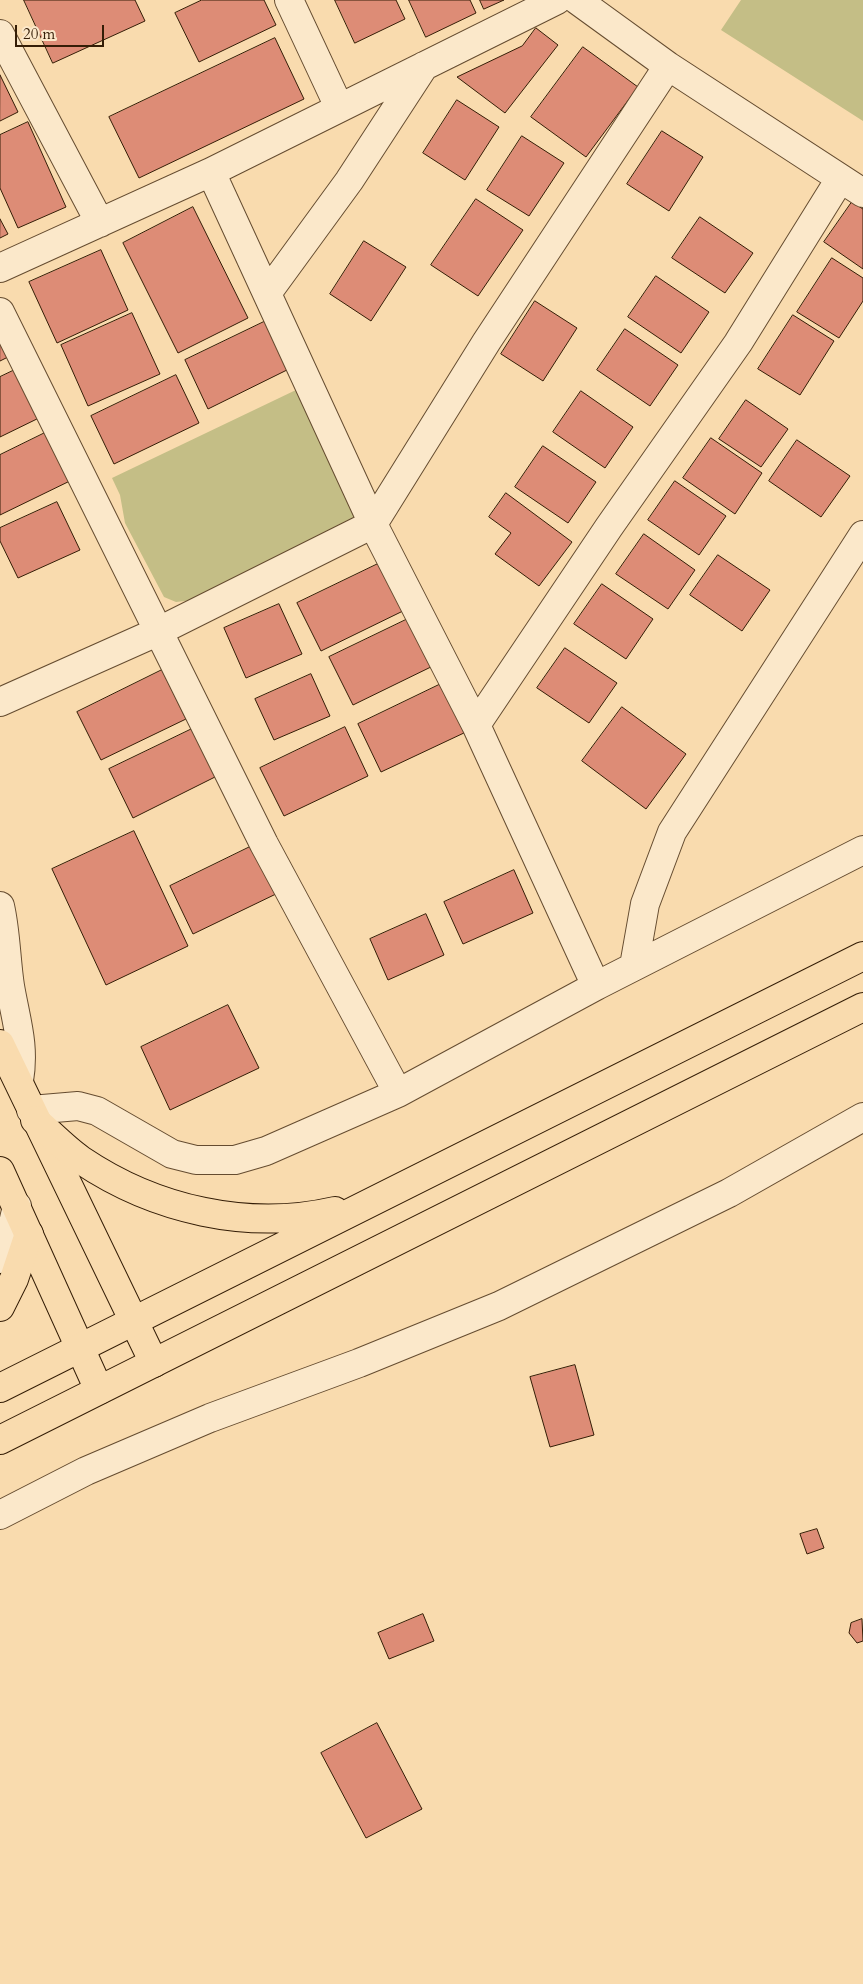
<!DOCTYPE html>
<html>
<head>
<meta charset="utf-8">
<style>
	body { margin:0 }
	#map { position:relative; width:863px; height:1984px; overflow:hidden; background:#f9dbae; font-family:Cardo,serif }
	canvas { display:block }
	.scale { position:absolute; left:15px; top:25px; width:89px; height:22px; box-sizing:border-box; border:2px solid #341d06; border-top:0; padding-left:6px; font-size:15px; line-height:18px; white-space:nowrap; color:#341d06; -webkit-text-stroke:4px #fbe8ca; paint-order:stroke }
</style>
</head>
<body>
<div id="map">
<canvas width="863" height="1984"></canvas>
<div class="scale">20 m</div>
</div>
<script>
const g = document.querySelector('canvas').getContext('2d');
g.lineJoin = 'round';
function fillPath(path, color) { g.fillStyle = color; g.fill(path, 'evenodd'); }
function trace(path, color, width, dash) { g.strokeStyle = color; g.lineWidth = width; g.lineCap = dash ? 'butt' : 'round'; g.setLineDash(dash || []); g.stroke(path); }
fillPath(new Path2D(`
	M741,0H863V121L721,30Z
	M298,389L355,516L340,529L194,600L176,602L164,597L125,523L120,495L112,478Z`), '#c4be86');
const building = new Path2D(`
	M24,0H135L145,21L53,63Z
	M202,0H264L276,25L199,62L175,13Z
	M335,0H396L405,19L355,43Z
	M409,0H470L476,13L426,37Z
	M480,0H504L484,9Z
	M536,28L558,45L505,113L457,77L522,46Z
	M275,38L304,99L139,178L109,117Z
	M583,47L638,87L586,157L531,117Z
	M0,75L18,112L0,121Z
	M457,100L499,127L465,180L423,153Z
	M28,122L66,207L18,228L0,188V135Z
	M662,131L703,157L669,211L627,184Z
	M522,136L564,163L529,216L487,190Z
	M476,199L523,230L478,296L431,265Z
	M852,202L863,209V269L824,242Z
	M193,207L248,318L178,353L123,243Z
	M700,217L753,253L725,293L672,258Z
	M0,219L8,234L0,238Z
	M364,241L406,267L371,321L330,294Z
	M101,250L128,310L57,343L29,282Z
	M832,258L863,278V301L839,338L797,312Z
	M656,276L709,312L681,353L628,317Z
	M535,301L577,328L543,381L501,354Z
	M132,313L160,374L88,406L61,345Z
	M793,315L834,341L800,395L758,369Z
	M270,319L293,367L208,409L185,360Z
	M0,325L14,354L0,361Z
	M625,329L678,365L650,406L597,370Z
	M19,368L43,416L0,437V377Z
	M176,375L199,423L114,464L91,416Z
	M581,391L633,427L605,468L553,432Z
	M746,400L788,429L761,467L719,439Z
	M53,429L76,478L0,515V455Z
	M711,438L762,473L735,514L683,478Z
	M797,440L850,476L821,517L769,481Z
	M543,446L596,482L568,523L515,487Z
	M675,481L726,516L699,555L648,520Z
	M506,493L572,542L539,586L495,554L511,533L489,517Z
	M57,502L80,550L18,578L0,541V528Z
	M644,534L695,570L668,609L616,574Z
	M718,555L770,590L742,631L690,595Z
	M382,562L405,610L321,651L297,603Z
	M602,584L653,619L626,659L574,624Z
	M279,604L302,654L246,678L224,628Z
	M414,616L437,664L353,705L329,657Z
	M565,648L617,683L589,723L537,688Z
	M162,670L186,719L101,760L77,712Z
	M311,674L330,716L274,740L255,699Z
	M443,683L466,732L381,772L358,724Z
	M622,707L686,754L646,809L582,761Z
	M345,727L368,776L284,816L260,768Z
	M194,728L217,776L133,818L109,769Z
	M134,831L188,946L106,985L52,869Z
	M254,845L278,893L193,934L170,886Z
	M514,870L533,913L463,944L444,902Z
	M426,914L444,955L388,980L370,939Z
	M228,1005L259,1068L170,1110L141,1047Z
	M575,1365L594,1435L550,1447L530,1377Z
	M817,1529L824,1548L807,1554L800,1534Z
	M423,1614L434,1641L389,1659L378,1633Z
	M862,1619L863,1641L857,1643L849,1633L851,1623Z
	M377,1723L422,1809L366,1838L321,1753Z`);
fillPath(building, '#dd8c76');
trace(building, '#341d06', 1);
const minor = new Path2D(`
	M289,0L339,107
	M577,0L668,66L863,193
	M0,34L100,223
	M211,172L373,524L476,725L596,986
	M0,268L211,172L557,0
	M268,292L349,181L424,66
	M0,312L264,844L398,1093
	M0,702L157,632L373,524L487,341L668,66
	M476,725L609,527L738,343L840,179
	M0,906C6,932 6,960 10,986C16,1021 25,1045 19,1081
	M634,966L645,904L672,832L863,535
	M31,1110L78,1106L97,1111L172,1154L196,1160H235L266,1151L398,1093L596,986L863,850
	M0,1259L9,1241L17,1206
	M0,1515L86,1471L210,1418L359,1363L499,1306L729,1193L863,1117`);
const major = new Path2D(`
	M0,1044L154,1363
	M0,1171L99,1390`);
const highway = new Path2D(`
	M35,1120C50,1133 65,1149 81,1160C155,1210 248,1231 335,1211
	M0,1307L14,1279L29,1234
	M0,1388L863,956
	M0,1440L863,1007`);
trace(minor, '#654c30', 30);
trace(major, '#341d06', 30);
trace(highway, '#341d06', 30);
trace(minor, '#fbe8ca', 28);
trace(major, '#f9dbae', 28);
trace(highway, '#f9dbae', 28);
</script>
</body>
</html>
